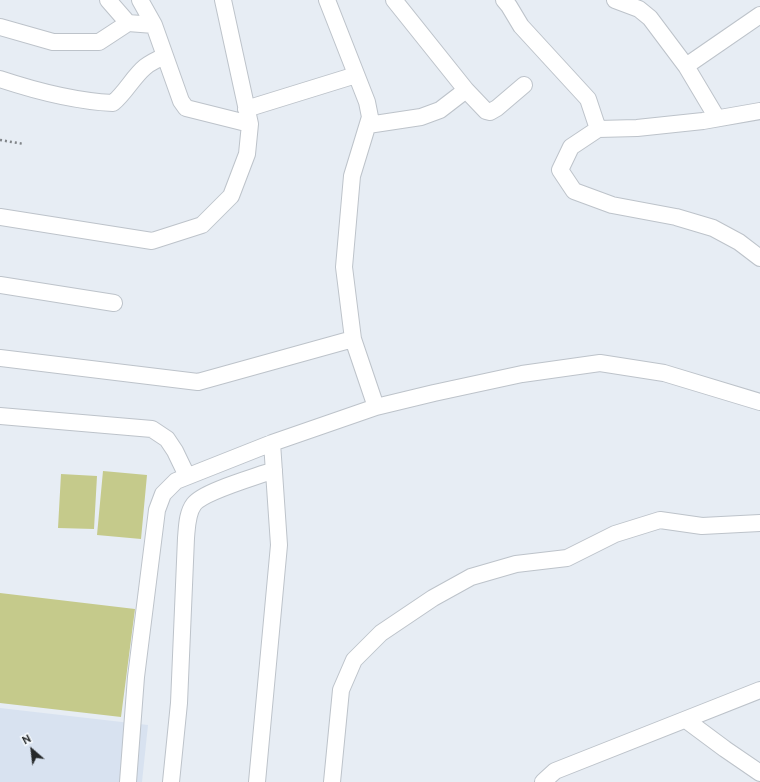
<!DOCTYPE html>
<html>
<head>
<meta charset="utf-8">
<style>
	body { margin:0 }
	#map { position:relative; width:760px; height:782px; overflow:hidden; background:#e7edf4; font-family:Ubuntu,sans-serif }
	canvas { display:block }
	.north { position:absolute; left:12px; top:730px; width:40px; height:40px; -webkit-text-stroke:3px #f6fafe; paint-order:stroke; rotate:332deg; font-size:11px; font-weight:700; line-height:16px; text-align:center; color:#25282a }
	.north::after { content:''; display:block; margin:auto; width:14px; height:18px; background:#25282a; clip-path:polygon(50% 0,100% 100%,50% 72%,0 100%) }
</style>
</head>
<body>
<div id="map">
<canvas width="760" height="782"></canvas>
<div class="north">N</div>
</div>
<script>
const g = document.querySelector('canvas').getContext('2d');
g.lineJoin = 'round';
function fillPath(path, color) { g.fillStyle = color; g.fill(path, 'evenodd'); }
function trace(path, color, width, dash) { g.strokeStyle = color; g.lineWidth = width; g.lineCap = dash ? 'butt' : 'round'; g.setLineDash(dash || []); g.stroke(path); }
fillPath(new Path2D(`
	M0,708L148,725L142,782H0Z`), '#d8e2f0');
fillPath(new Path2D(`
	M103,471L147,475L141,539L97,535Z
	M61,474L97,476L94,529L58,528Z
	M0,593L135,609L121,717L0,703Z`), '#c5ca8b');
const minor = new Path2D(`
	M108,0L128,23L154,25L181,101L186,108L250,124
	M140,0L154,25
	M327,0L367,102L370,117L352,176L344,267L353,339
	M394,0L466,90L486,111L490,112L497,108L524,85
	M504,0L509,6L521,26L588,99L598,129
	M615,0L639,9L650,18L686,66L717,118
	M0,27L53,42H99L128,23
	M686,66L760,15
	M0,79C36,91 75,101 113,103C126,92 133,77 145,67C151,62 158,59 165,56
	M246,109L356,75
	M760,111L703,121L637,128L598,129L571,147L560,170L574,191L612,205L676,217L713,228L739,242L760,258
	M368,125L421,117L440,110L466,90
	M0,217L152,241L202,225L231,196L247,154L250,124L223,0
	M0,285L114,303
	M0,358L198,382L353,339L376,407
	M0,416L152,429L167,439L175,451L187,476
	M686,720L725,749L760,773
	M128,782L136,677L157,510L163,494L176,481L272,443L376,407L434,393L522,374L600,363L664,373L760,402
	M171,782L179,703L186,538C187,527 187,513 194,504C204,491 256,477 274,470
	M257,782L279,545L272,443
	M332,782L341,690L354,660L381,633L433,598L471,577L516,564L567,558L615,534L660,520L702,526L760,523
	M543,782L555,771L760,690`);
trace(minor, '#bdc3ca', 18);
trace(new Path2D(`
	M0,140L24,144`), '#818589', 2.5, [2, 3]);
trace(minor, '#fff', 16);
</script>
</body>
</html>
